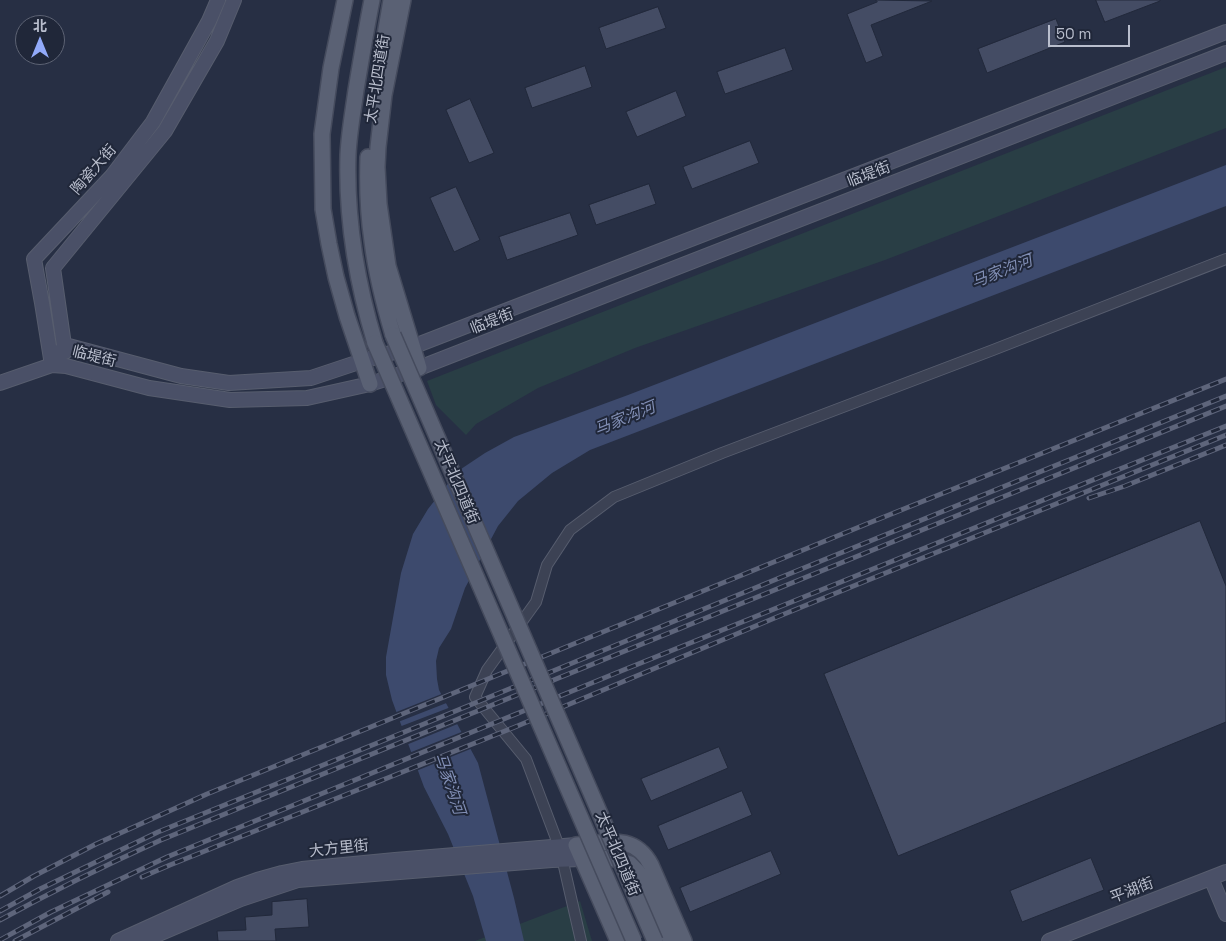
<!DOCTYPE html>
<html>
<head>
<meta charset="utf-8">
<style>
	body { margin:0 }
	#map { position:relative; width:1226px; height:941px; overflow:hidden; background:#272f44; font-family:"Space Grotesk","Noto Sans SC",sans-serif }
	canvas { display:block }
	.north { position:absolute; left:15px; top:15px; width:50px; height:50px; box-sizing:border-box; background:#202739; border:1px solid #5d6374; border-radius:50%; rotate:0deg; font-size:14px; font-weight:700; line-height:20px; text-align:center; color:#b9becd }
	.north::after { content:''; display:block; margin:auto; width:18px; height:22px; background:#92aaf9; clip-path:polygon(50% 0,100% 100%,50% 72%,0 100%) }
	.scale { position:absolute; left:1048px; top:25px; width:82px; height:22px; box-sizing:border-box; border:2px solid #b9becd; border-top:0; padding-left:6px; font-size:15px; line-height:18px; white-space:nowrap; color:#b9becd; -webkit-text-stroke:4px #202739; paint-order:stroke }
</style>
</head>
<body>
<div id="map">
<canvas width="1226" height="941"></canvas>
<div class="north">北</div>
<div class="scale">50 m</div>
</div>
<script>
const g = document.querySelector('canvas').getContext('2d');
g.lineJoin = 'round';
function fillPath(path, color) { g.fillStyle = color; g.fill(path, 'evenodd'); }
function trace(path, color, width, dash) { g.strokeStyle = color; g.lineWidth = width; g.lineCap = dash ? 'butt' : 'round'; g.setLineDash(dash || []); g.stroke(path); }
function write(font, color, halo, rows, align = 'center') {
  g.font = font + ' "Space Grotesk","Noto Sans SC",sans-serif'; g.lineWidth = 4; g.setLineDash([]); g.textBaseline = 'middle'; g.strokeStyle = halo; g.fillStyle = color; for (const [text, x, y, turn = 0] of rows) {
    g.save(); g.translate(x, y); g.rotate((+turn || 0) * Math.PI / 180); g.textAlign = isNaN(turn) ? turn : align; if (halo) g.strokeText(text, 0, 0); g.fillText(text, 0, 0); g.restore();
  }
}
fillPath(new Path2D(`
	M1226,67V128L885,260L635,348L538,388L476,424L466,435L436,405L427,381Z
	M580,901L592,941H475Z`), '#293e45');
fillPath(new Path2D(`
	M1226,165V206L590,450L552,473L518,501L498,526L465,588L451,629L439,648L436,661L437,679L439,690L478,763L514,898L524,941H486L473,896L448,834L424,787L392,700L386,675V657L401,573L413,534L428,509L458,471L485,453L514,437L628,395Z`), '#3d4a6d');
fillPath(new Path2D(`
	M444,693L449,702L398,722L394,713Z
	M451,707L460,723L406,745L399,727Z
	M464,731L473,748L416,771L409,753Z`), '#272f44');
const building = new Path2D(`
	M876,0L932,1L871,25L883,56L866,63L847,14L877,2Z
	M1096,0H1160V1L1105,22Z
	M658,7L666,28L606,49L599,28Z
	M1056,19L1065,42L987,73L978,49Z
	M785,48L793,70L725,94L717,72Z
	M585,66L592,87L532,108L525,88Z
	M676,91L686,116L637,137L626,112Z
	M470,99L494,153L469,163L446,110Z
	M750,141L759,163L692,189L683,167Z
	M649,184L656,204L596,225L589,205Z
	M456,187L480,240L454,252L430,198Z
	M570,213L578,235L507,260L499,237Z
	M1200,521L1226,586V722L898,856L824,674Z
	M719,747L728,768L651,801L641,779Z
	M742,791L752,815L668,850L658,826Z
	M771,851L781,874L690,912L680,888Z
	M1091,858L1104,890L1022,922L1010,891Z
	M307,899L309,927L275,929L276,941H218L217,931L246,930L245,917L272,915V902Z`);
fillPath(building, '#444c64');
trace(building, '#22293b', 1);
const street = new Path2D(`
	M581,941L560,849L526,759L475,697L487,670L536,602L547,565L570,530L614,497L722,453L993,350L1226,259`);
const secondary = new Path2D(`
	M65,352L53,268L165,131L217,41L234,0
	M52,365L65,345L181,376L229,383L311,378L362,361L412,347L1226,32
	M52,365L42,303L34,259L112,176L153,122L209,21L218,0
	M0,383L52,365L66,366L149,388L230,400L307,398L370,384L419,368L1226,53
	M1211,878L1226,914
	M118,941L237,887L257,880L282,873L302,869L395,860L576,845
	M142,941L241,899L298,880L552,860L582,859
	M1049,941L1226,872`);
const primary = new Path2D(`
	M345,0L331,68L322,134L323,209L329,244L336,277L347,316L370,384
	M372,0C366,30 361,60 356,90C353,112 349,133 348,155C346,220 356,280 375,343
	M403,0L384,95L378,147L377,167L379,204L388,266L419,368
	M379,70L391,0
	M368,157C367,185 368,214 372,241C376,273 384,305 393,335
	M586,859L611,858L630,864L637,871L645,885L671,941
	M618,941L576,845C607,843 634,833 651,865L684,941`);
trace(street, '#575d6e', 12);
trace(secondary, '#575d6e', 16);
trace(primary, '#454b5d', 18);
trace(street, '#3c4254', 10);
trace(secondary, '#4a5067', 14);
trace(primary, '#5a6174', 15);
const rail = new Path2D(`
	M1089,498L1125,486L1226,445
	M142,877L170,865L515,727L777,617L1226,435
	M0,896L34,876L96,844L207,794L869,523L1226,379
	M0,911L40,889L158,832L402,733L789,574L1226,396
	M0,920C53,891 106,865 161,840L1226,406
	M0,940L51,912L167,857L621,671L1226,426
	M15,941L108,892`);
trace(rail, '#5e657b', 5);
trace(rail, '#202739', 3, [9]);
const primaryBridge = new Path2D(`
	M393,335L655,941
	M375,343L634,941`);
trace(primaryBridge, '#454b5d', 18, []);
trace(primaryBridge, '#5a6174', 15);
write('15px', '#b9becd', '#202739', [
	["太平北四道街",378,79,-81],
	["陶瓷大街",94,170,-49],
	["临堤街",869,175,-21],
	["临堤街",492,322,-21],
	["临堤街",94,357,14],
	["太平北四道街",456,482,67],
	["大方里街",339,849,-6],
	["太平北四道街",617,854,67],
	["平湖街",1132,891,-21]
]);
write('italic 16px', '#818eb4', '#202739', [
	["马家沟河",1002,272,-21],
	["马家沟河",625,419,-22],
	["马家沟河",449,784,71]
]);
</script>
</body>
</html>
